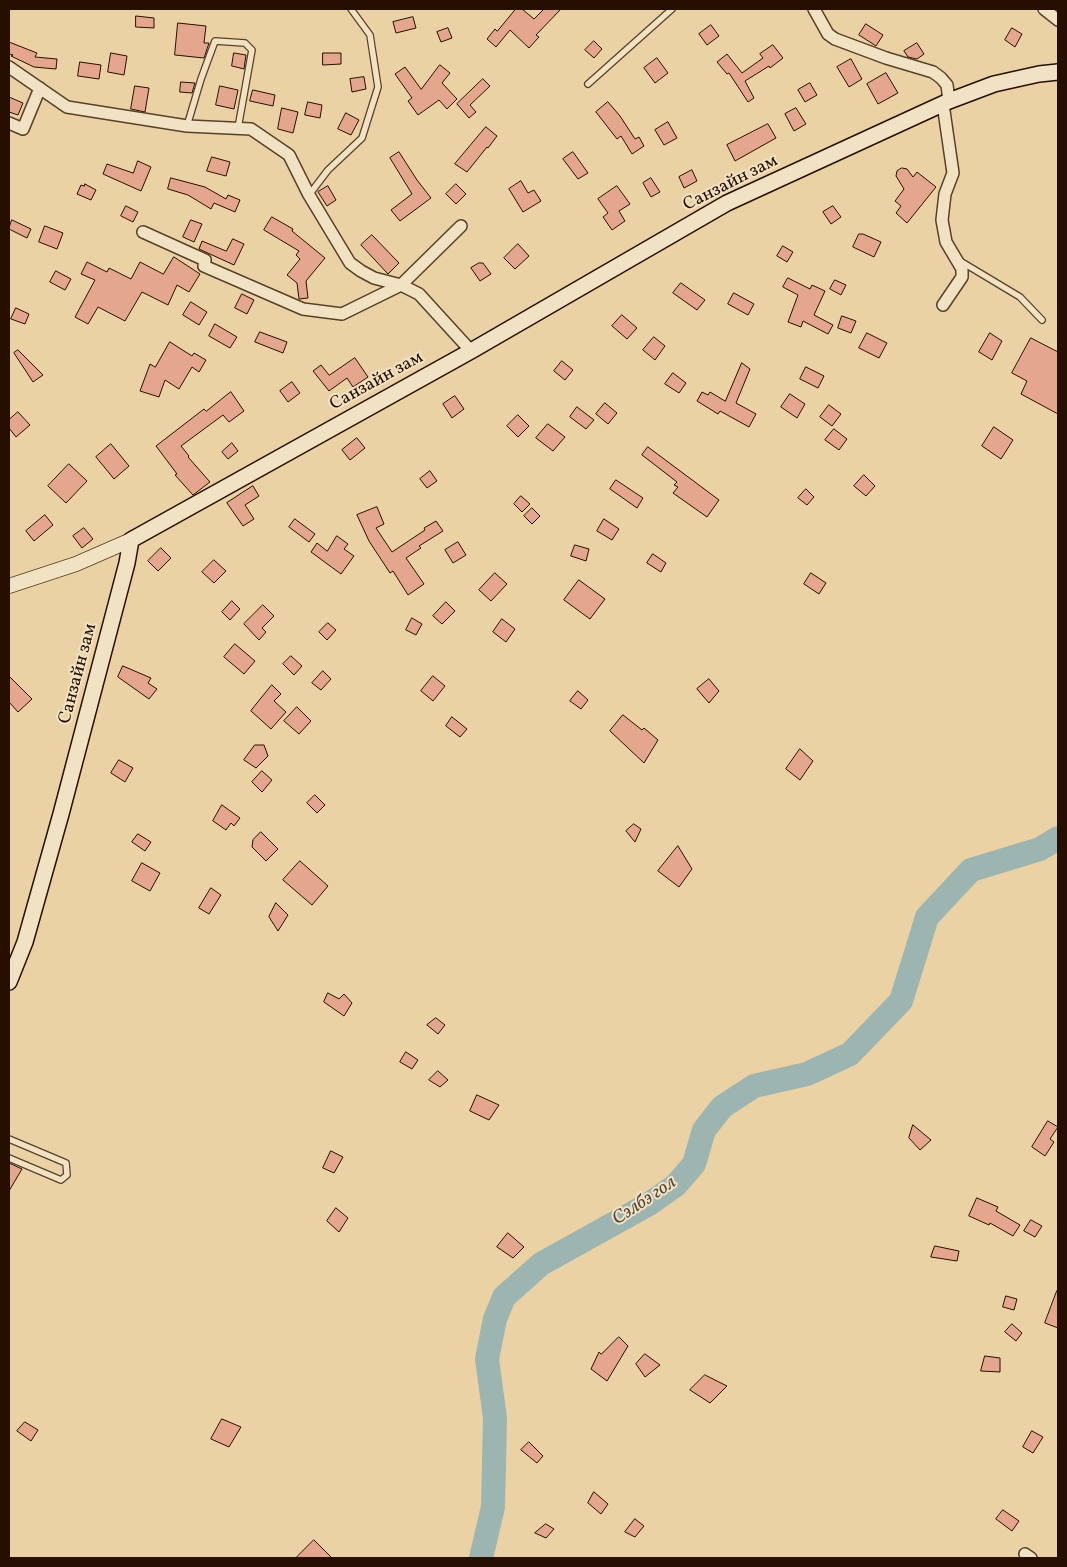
<!DOCTYPE html>
<html>
<head>
<meta charset="utf-8">
<style>
	body { margin:0 }
	#map { position:relative; width:1067px; height:1567px; overflow:hidden; background:#ebd2a4; font-family:Vollkorn,serif }
	canvas { display:block }
	.frame { position:absolute; inset:0; border:10px solid #270f00; pointer-events:none }
</style>
</head>
<body>
<div id="map">
<canvas width="1067" height="1567"></canvas>
<div class="frame"></div>
</div>
<script>
const g = document.querySelector('canvas').getContext('2d');
g.lineJoin = 'round';
function trace(path, color, width, dash) { g.strokeStyle = color; g.lineWidth = width; g.lineCap = dash ? 'butt' : 'round'; g.setLineDash(dash || []); g.stroke(path); }
function fillPath(path, color) { g.fillStyle = color; g.fill(path, 'evenodd'); }
function write(font, color, halo, rows, align = 'center') {
  g.font = font + ' Vollkorn,serif'; g.lineWidth = 4; g.setLineDash([]); g.textBaseline = 'middle'; g.strokeStyle = halo; g.fillStyle = color; for (const [text, x, y, turn = 0] of rows) {
    g.save(); g.translate(x, y); g.rotate((+turn || 0) * Math.PI / 180); g.textAlign = isNaN(turn) ? turn : align; if (halo) g.strokeText(text, 0, 0); g.fillText(text, 0, 0); g.restore();
  }
}
trace(new Path2D(`
	M481,1558L493,1507L495,1418L487,1359L495,1319L504,1297L541,1264L649,1204L676,1185L694,1164L704,1130L722,1107L754,1086L807,1074L850,1054L901,1001L927,917L971,870L1040,849L1058,838`), '#9cb5b1', 24);
const building = new Path2D(`
	M516,9H522L534,19L544,9H561L536,35L539,37L529,48L510,30L496,47L487,39L495,29L497,31Z
	M136,16L154,18V28L136,27Z
	M413,17L416,28L396,33L393,22Z
	M178,23L206,26L204,43H209L204,58L175,55Z
	M866,24L883,35L876,46L859,35Z
	M711,25L719,36L707,45L699,34Z
	M448,28L452,38L441,42L437,32Z
	M1012,28L1022,34L1015,47L1005,40Z
	M594,41L602,49L594,58L585,50Z
	M9,42L37,53L35,57L57,59L56,69L34,67L11,56L13,55L9,54Z
	M917,43L924,54L917,59L908,57L904,51Z
	M773,45L783,58L770,68L769,66L745,81L754,98L748,102L729,73L727,74L717,62L727,54L742,73L763,58L760,54Z
	M111,53L127,56L124,75L108,72Z
	M234,53L246,55L244,69L232,66Z
	M323,53H341V64L323,65Z
	M657,58L668,73L655,83L644,68Z
	M851,59L862,79L849,87L837,67Z
	M80,62L101,65L99,79L78,76Z
	M440,65L450,73L442,83L457,99L447,109L439,100L418,115L408,101L412,98L395,74L405,67L421,89Z
	M886,73L898,93L878,104L867,84Z
	M364,77L366,89L352,92L350,79Z
	M483,79L490,86L470,105L476,112L469,118L457,104Z
	M181,82L195,83L192,93L180,92Z
	M810,83L817,95L805,102L798,90Z
	M135,86L149,88L145,112L131,109Z
	M220,86L238,90L234,109L216,105Z
	M253,90L275,95L273,106L250,101Z
	M9,97L23,103L18,115L9,112Z
	M308,102L322,105L320,118L305,115Z
	M608,102L620,116L635,139L639,137L644,146L632,154L621,136L617,139L596,112Z
	M282,108L298,112L293,133L278,129Z
	M796,108L806,124L794,131L785,114Z
	M346,113L359,120L351,135L338,129Z
	M668,122L677,138L664,145L655,130Z
	M768,124L776,138L735,161L727,145Z
	M486,127L497,136L488,148L487,147L467,172L455,164Z
	M399,152L417,180L431,198L400,221L391,210L412,194L390,158Z
	M573,152L588,173L578,179L563,159Z
	M212,157L230,162L226,176L207,171Z
	M138,161L151,167L141,191L103,174L107,164L133,173Z
	M902,168L907,169L913,177L917,172L936,187L907,223L896,213L901,206L895,201L904,189L896,176L897,171Z
	M692,170L697,181L684,188L679,177Z
	M171,178L205,187L226,199L228,195L240,200L235,212L214,203L211,209L188,195L168,189Z
	M651,178L660,192L651,197L643,183Z
	M521,181L528,193L534,190L541,201L523,212L509,189Z
	M85,184L96,190L91,200L77,194L81,185L84,186Z
	M456,184L466,194L456,204L446,194Z
	M328,186L336,200L327,206L318,192Z
	M617,186L630,204L619,211L625,221L612,230L603,217L608,213L598,199Z
	M126,206L138,212L133,222L121,216Z
	M833,206L841,217L831,224L823,212Z
	M272,217L293,229L292,231L325,258L306,281L308,298L299,299L297,283L287,275L300,259L296,255L299,251L264,230Z
	M12,220L31,229L27,238L9,229Z
	M191,220L202,224L194,242L183,237Z
	M45,226L63,233L57,249L39,242Z
	M859,234H863L881,242L874,257L853,247Z
	M372,235L399,263L388,274L361,245Z
	M233,239L244,244L234,265L199,249L202,241L226,251Z
	M518,244L529,256L515,269L504,258Z
	M783,246L793,252L787,262L777,256Z
	M174,257L200,274L189,292L177,285L168,305L142,292L125,321L98,307L88,324L75,317L95,280L81,274L87,262L107,272L109,268L131,279L140,262L163,274Z
	M479,263H483L491,274L480,281L471,268Z
	M56,271L71,279L65,290L50,282Z
	M788,278L810,289L812,285L825,291L814,315L833,325L828,334L803,321L801,327L788,322L798,295L783,287Z
	M835,280L846,285L841,295L830,289Z
	M681,283L705,300L697,310L673,293Z
	M734,293L754,304L748,315L728,304Z
	M242,294L254,300L247,314L235,308Z
	M191,302L207,312L199,325L183,315Z
	M16,308L29,314L25,324L11,319Z
	M622,315L637,328L627,339L612,326Z
	M842,316L856,321L851,333L838,328Z
	M215,324L237,337L230,348L209,336Z
	M260,332L287,342L283,353L255,342Z
	M867,333L887,343L879,358L859,348Z
	M990,333L1002,341L992,360L979,352Z
	M654,337L665,346L655,360L643,350Z
	M1031,338L1058,352V414L1021,394L1027,381L1012,373Z
	M170,342L192,356L194,353L206,360L199,372L192,367L179,389L165,380L159,397L140,391L150,364L155,367Z
	M18,350L43,375L33,382L14,353Z
	M355,358L368,377L353,387L347,378L329,391L313,371L321,365L329,375Z
	M562,361L573,370L565,380L554,371Z
	M742,363L750,369L736,403L756,414L749,427L720,411L718,414L697,401L702,392L708,395L710,392L725,401Z
	M806,367L824,376L818,388L800,379Z
	M673,373L686,383L679,393L665,384Z
	M292,382L300,393L288,402L280,391Z
	M231,392L244,411L229,422L223,415L181,446L189,456L188,457L210,482L193,495L175,475L177,474L156,446L204,409L206,411Z
	M790,394L805,404L797,418L781,407Z
	M455,396L464,409L452,418L443,404Z
	M605,403L617,413L608,424L596,414Z
	M829,405L841,414L832,426L820,417Z
	M577,407L594,420L586,429L570,417Z
	M18,412L30,425L16,437L9,428V420Z
	M518,415L529,426L518,437L507,426Z
	M548,424L565,437L553,451L536,438Z
	M994,427L1013,440L1001,459L982,446Z
	M834,429L847,439L839,450L825,440Z
	M357,438L365,448L350,460L342,450Z
	M232,443L238,451L228,459L222,452Z
	M111,444L129,466L114,479L96,457Z
	M648,447L719,500L707,517L673,493L678,487L674,485L677,482L642,455Z
	M69,464L87,481L66,503L48,486Z
	M430,471L437,481L427,488L420,479Z
	M864,475L875,486L866,496L854,486Z
	M616,480L643,498L637,508L610,489Z
	M253,486L259,496L245,505L254,519L243,526L227,503Z
	M806,489L814,497L807,505L798,498Z
	M521,496L530,504L522,512L514,504Z
	M377,507L384,524L376,528L392,552L425,530L424,528L436,521L443,531L419,546L421,548L406,558L424,584L408,595L393,571L390,573L369,541L357,515Z
	M532,508L540,516L532,524L524,516Z
	M45,515L53,525L34,541L26,531Z
	M295,519L315,534L309,542L289,527Z
	M604,519L619,529L612,540L597,531Z
	M84,528L93,539L82,548L73,536Z
	M337,536L348,544L344,549L354,556L341,574L311,552L317,543L327,551Z
	M458,542L466,555L453,563L445,550Z
	M575,545L589,549L586,561L571,556Z
	M161,548L171,558L158,571L148,561Z
	M653,554L666,563L661,572L647,563Z
	M214,560L226,571L214,583L202,572Z
	M495,573L507,584L491,601L479,590Z
	M811,573L826,583L819,594L804,584Z
	M579,580L605,599L590,619L564,600Z
	M232,601L240,609L230,620L222,612Z
	M446,602L455,611L442,624L433,616Z
	M263,605L274,616L262,628L266,632L259,640L244,624Z
	M412,618L422,624L416,635L406,630Z
	M502,619L515,629L506,642L493,632Z
	M328,623L336,630L327,640L319,632Z
	M235,644L255,661L244,674L224,657Z
	M291,656L302,666L294,675L283,664Z
	M123,666L151,678L148,683L157,689L149,699L118,677Z
	M323,671L331,679L321,690L312,683Z
	M9,676L32,699L18,712L9,702Z
	M433,676L445,686L433,701L421,691Z
	M709,679L719,691L709,703L697,689Z
	M272,685L281,694L274,701L286,712L271,729L251,711Z
	M578,691L588,700L581,709L570,701Z
	M297,707L311,721L299,734L284,721Z
	M623,715L642,730L644,728L658,740L644,763L610,731Z
	M452,717L467,729L460,737L446,726Z
	M255,745H264L268,756L256,768L244,760Z
	M800,749L813,761L800,780L786,769Z
	M119,760L133,768L125,782L111,773Z
	M262,771L272,780L262,792L252,782Z
	M315,795L325,805L317,813L307,803Z
	M222,805L240,818L234,826L231,823L226,830L213,821Z
	M634,824L641,829L635,842L626,831Z
	M261,832L278,849L266,861L252,847L253,840Z
	M138,834L151,842L145,851L132,842Z
	M678,846L692,869L679,887L658,871Z
	M300,861L328,886L312,905L283,880Z
	M142,863L160,873L150,891L132,881Z
	M211,888L221,895L209,914L199,908Z
	M276,903L288,915L278,931L269,917Z
	M328,993L339,999L344,994L352,1003L344,1016L324,1002Z
	M436,1018L445,1025L438,1034L427,1025Z
	M406,1052L418,1060L412,1069L400,1062Z
	M438,1071L448,1080L440,1087L429,1080Z
	M477,1095L499,1105L489,1120L470,1111Z
	M1048,1121L1058,1127L1050,1139L1054,1142L1045,1156L1032,1147Z
	M913,1125L931,1140L920,1150L909,1138Z
	M331,1151L343,1157L334,1173L323,1168Z
	M9,1163L22,1169L9,1191Z
	M977,1198L998,1207L996,1211L1020,1225L1013,1236L990,1223L989,1225L969,1216Z
	M336,1208L348,1218L339,1232L327,1221Z
	M1031,1220L1042,1226L1035,1237L1024,1231Z
	M508,1233L524,1247L513,1258L497,1247Z
	M935,1246L959,1251L957,1261L931,1257Z
	M1057,1291L1058,1292V1328L1045,1323Z
	M1006,1296L1017,1299L1014,1310L1003,1307Z
	M1012,1324L1022,1333L1016,1341L1005,1332Z
	M619,1337L628,1346L607,1381L591,1369L599,1352L601,1354Z
	M645,1354L660,1365L645,1377L636,1364Z
	M985,1356L1000,1358V1372L981,1371Z
	M705,1375L727,1386L710,1403L690,1390Z
	M222,1419L241,1427L229,1447L211,1439Z
	M25,1422L38,1430L31,1441L17,1431Z
	M1032,1431L1043,1437L1033,1453L1023,1447Z
	M529,1442L543,1456L537,1463L521,1450Z
	M594,1492L608,1504L601,1514L588,1503Z
	M1003,1510L1019,1521L1012,1531L996,1519Z
	M635,1519L644,1526L635,1537L625,1532Z
	M546,1524L554,1529L546,1538L535,1533Z
	M314,1540L332,1558H296Z`);
fillPath(building, '#e4a68d');
trace(building, '#270f00', 1);
const service = new Path2D(`
	M588,84L672,9
	M187,126L201,79L215,41L245,43L252,50L238,128
	M309,195L328,170L362,138L378,87L370,35L351,9
	M960,261L1020,297L1042,320
	M9,1139L66,1163L67,1175L61,1180L9,1158`);
const minor = new Path2D(`
	M814,9L828,34L835,39L886,58L933,72L941,78L947,85L949,101
	M1044,9L1058,20
	M9,67L67,107L187,126L251,129L289,155L309,195L350,263L361,271L374,278L401,285L419,294L471,351
	M943,104L953,173L945,194L942,220L946,242L962,269V277L943,305
	M9,123L23,129L40,88
	M143,232L205,260L204,266L303,309L342,314L401,285L461,226
	M1025,1554L1031,1558`);
const tertiary = new Path2D(`
	M9,586L76,564L131,540`);
const secondary = new Path2D(`
	M9,982L25,942L61,814L127,563L131,540L471,351L727,203L949,101L994,84L1039,74L1058,72`);
trace(service, '#584029', 8);
trace(minor, '#584029', 14);
trace(tertiary, '#584029', 16);
trace(secondary, '#270f00', 18);
trace(service, '#f2e2c4', 5.5);
trace(minor, '#f2e2c4', 11);
trace(tertiary, '#f2e2c4', 14);
trace(secondary, '#f2e2c4', 15);
write('18px', '#270f00', '#f2e2c4', [
	["Санзайн зам",731,184,-27],
	["Санзайн зам",377,382,-29],
	["Санзайн зам",79,674,-75]
]);
write('italic 19px', '#50493e', '#f2e2c4', [
	["Сэлбэ гол",645,1202,-34]
]);
</script>
</body>
</html>
